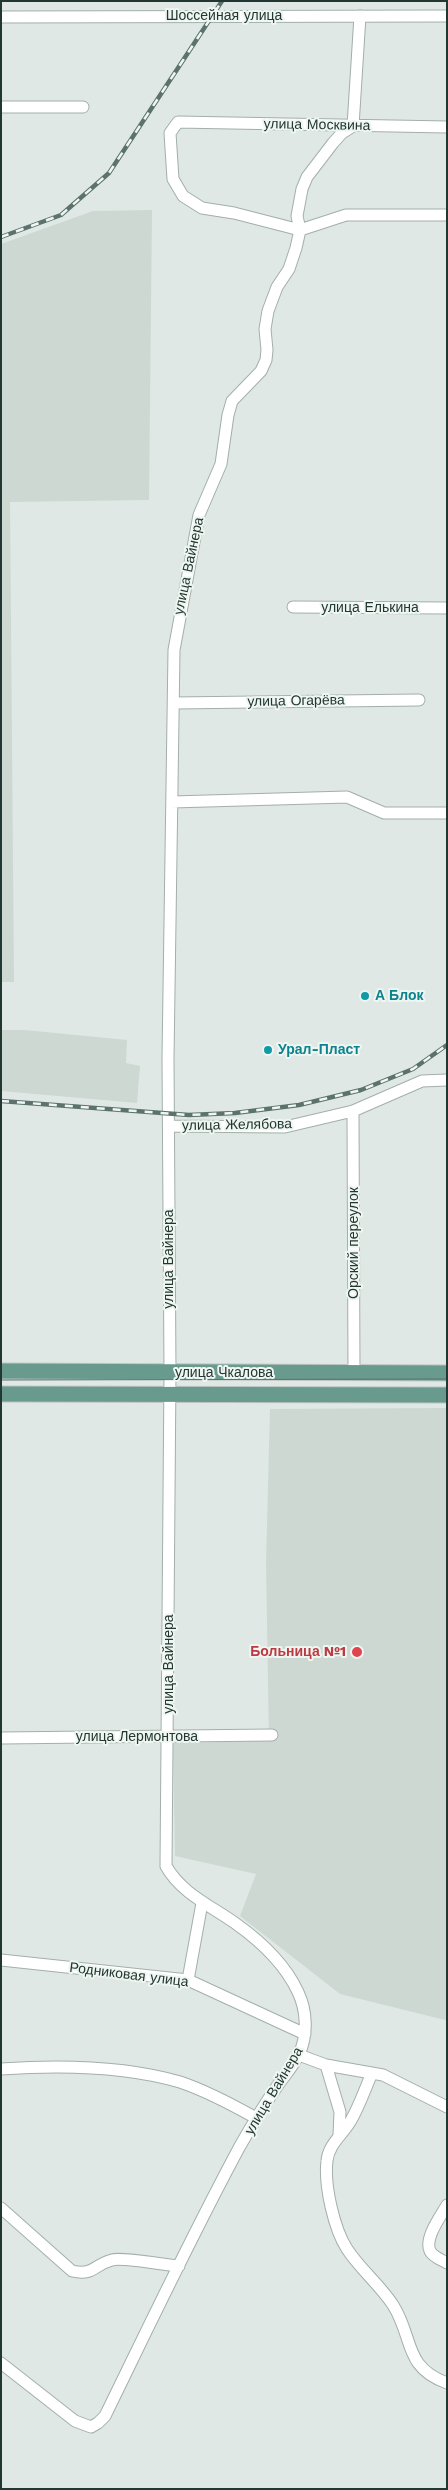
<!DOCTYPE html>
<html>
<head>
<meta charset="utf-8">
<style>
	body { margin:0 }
	#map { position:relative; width:448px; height:2490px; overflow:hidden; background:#dfe8e4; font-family:"Work Sans",sans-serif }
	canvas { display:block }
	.frame { position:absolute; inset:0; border:2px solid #223731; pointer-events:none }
</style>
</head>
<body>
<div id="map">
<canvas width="448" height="2490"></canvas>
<div class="frame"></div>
</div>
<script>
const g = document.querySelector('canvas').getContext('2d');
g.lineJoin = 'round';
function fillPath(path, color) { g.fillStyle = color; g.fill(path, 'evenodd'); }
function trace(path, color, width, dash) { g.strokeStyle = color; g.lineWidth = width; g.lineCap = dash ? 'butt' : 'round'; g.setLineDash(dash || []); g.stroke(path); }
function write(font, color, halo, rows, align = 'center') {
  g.font = font + ' "Work Sans",sans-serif'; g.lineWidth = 4; g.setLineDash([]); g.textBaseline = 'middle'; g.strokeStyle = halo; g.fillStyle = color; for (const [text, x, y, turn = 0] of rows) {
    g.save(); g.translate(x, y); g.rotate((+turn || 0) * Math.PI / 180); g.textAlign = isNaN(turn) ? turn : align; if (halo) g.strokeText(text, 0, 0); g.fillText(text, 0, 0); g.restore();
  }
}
fillPath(new Path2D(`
	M152,210L149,500L10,502L14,982H1V244L93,211Z
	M1,1030H25L127,1040L126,1063L140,1066L137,1103L1,1091Z
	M447,1408V2018L445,2020L340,1994L240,1916L256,1874L175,1856L173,1743L269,1741L266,1562L270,1409Z`), '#cdd8d3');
const minor = new Path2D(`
	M1,17L447,16
	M1,107H83
	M447,127L178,122L170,133L173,179L183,196L202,208L234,213L300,230L346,215H447
	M293,607L447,608
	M174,703L419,700
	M172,802L347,797L384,813H447
	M353,1111L354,1374
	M169,1126L285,1127L353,1111L422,1081L447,1080
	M1,1738L272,1735
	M1,1960L188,1980L305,2034
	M188,1980L202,1903
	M299,2055L326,2065L383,2075L447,2107
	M326,2065L340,2112L339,2135
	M1,2069C58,2065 125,2066 180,2082C207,2091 231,2104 256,2118
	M372,2073C365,2089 359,2107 350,2122C343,2134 328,2145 327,2161C324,2185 334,2229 347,2249C360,2269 380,2285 393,2305C414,2338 403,2367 447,2383
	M447,2205C441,2216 424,2238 430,2251C433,2257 442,2260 447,2263
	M1,2208L72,2271C94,2276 93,2265 112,2260C121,2257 165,2265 179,2266
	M1,2363L75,2421L91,2427L98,2423L105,2416C149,2326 192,2235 240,2146C252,2125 264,2105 278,2085C285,2075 294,2065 299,2054C308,2035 307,2011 298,1992C285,1964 259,1940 235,1923C211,1906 181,1893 166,1866L170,1373L168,1058L174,650L199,515L221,464L228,415L232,401L261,371L266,360L267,350L265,329L268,311L277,287L289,269L296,248L300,230L297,216L302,189L307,177L333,143L342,133L353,126L360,16`);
const major = new Path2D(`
	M1,1371L447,1373
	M1,1394L447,1395`);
trace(minor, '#a3afab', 13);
trace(major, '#bdc3c1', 17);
trace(minor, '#fff', 11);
trace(major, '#689a8e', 15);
trace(new Path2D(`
	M1,1380L447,1379`), '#5c726d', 1);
const rail = new Path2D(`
	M1,237L61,215L109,173L222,1
	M1,1101L189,1115L235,1113L299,1105L361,1090L413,1069L447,1045`);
trace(rail, '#5c726d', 4.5);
trace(rail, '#eff6f2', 2.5, [8]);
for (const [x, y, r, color] of [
	[365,996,5,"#0f9aa8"],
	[268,1050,5,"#0f9aa8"],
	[357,1652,6,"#e0444e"]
]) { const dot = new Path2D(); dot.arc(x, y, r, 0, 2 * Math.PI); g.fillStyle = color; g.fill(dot); trace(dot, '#eff6f2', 2); }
write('14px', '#223731', '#eff6f2', [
	["Шоссейная улица",224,16],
	["улица Москвина",317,125,1],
	["улица Вайнера",189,566,-78],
	["улица Елькина",370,608],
	["улица Огарёва",296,701,-1],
	["улица Желябова",237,1125,-1],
	["Орский переулок",354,1243,-90],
	["улица Вайнера",169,1259,-90],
	["улица Чкалова",224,1373],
	["улица Вайнера",169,1664,-90],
	["улица Лермонтова",137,1737],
	["Родниковая улица",129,1975,7],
	["улица Вайнера",274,2091,-59]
]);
write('bold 14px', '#0d838f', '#eff6f2', [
	["А Блок",375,996],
	["Урал-Пласт",278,1050]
], 'left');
write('bold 14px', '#be3a42', '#eff6f2', [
	["Больница №1",346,1652]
], 'right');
</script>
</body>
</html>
